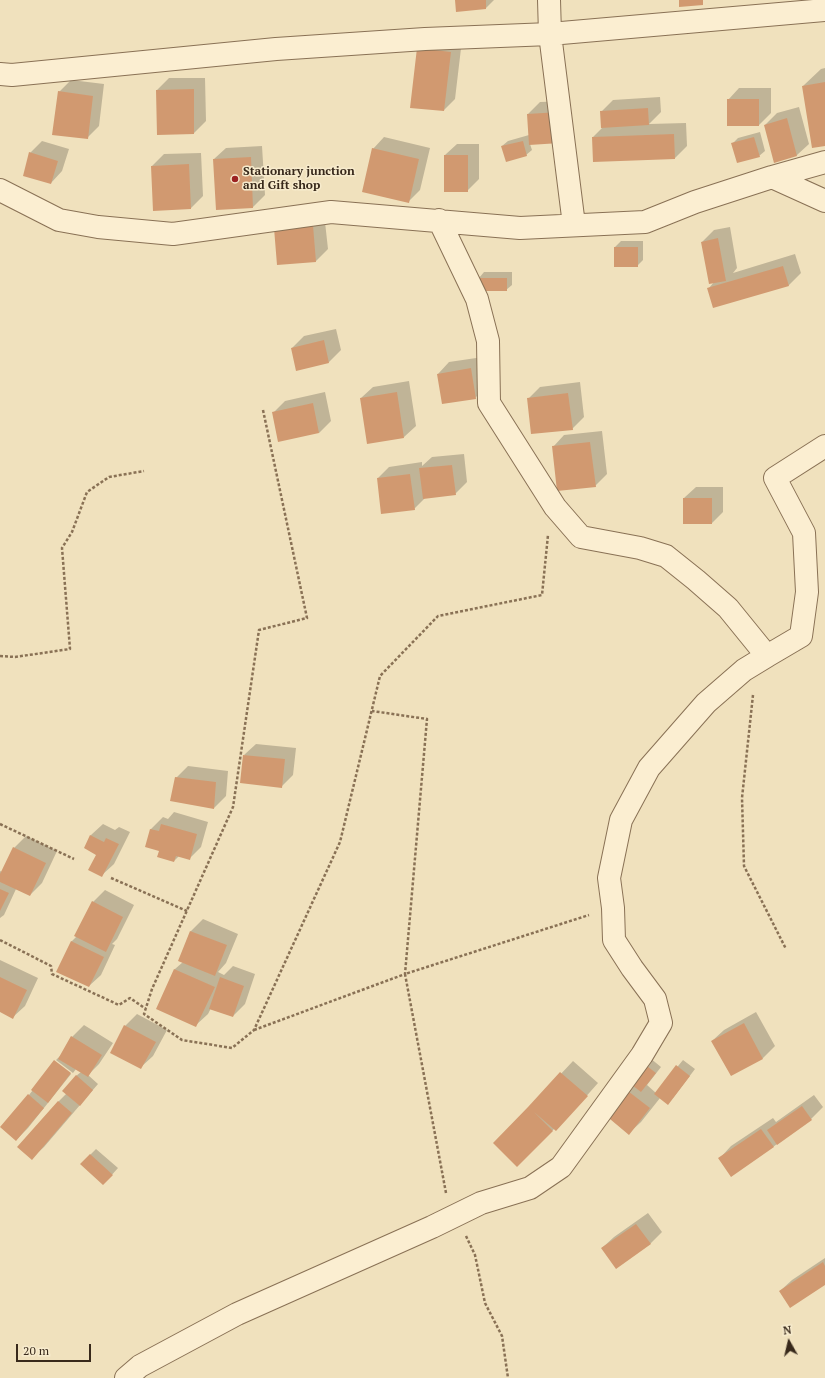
<!DOCTYPE html>
<html>
<head>
<meta charset="utf-8">
<style>
	body { margin:0 }
	#map { position:relative; width:825px; height:1378px; overflow:hidden; background:#f0e1bd; font-family:"PT Serif",serif }
	canvas { display:block }
	.north { position:absolute; left:769px; top:1322px; width:40px; height:40px; -webkit-text-stroke:3px #f7ebcd; paint-order:stroke; rotate:352deg; font-size:11px; font-weight:700; line-height:16px; text-align:center; color:#38291b }
	.north::after { content:''; display:block; margin:auto; width:14px; height:18px; background:#38291b; clip-path:polygon(50% 0,100% 100%,50% 72%,0 100%) }
	.scale { position:absolute; left:16px; top:1344px; width:75px; height:18px; box-sizing:border-box; border:2px solid #38291b; border-top:0; padding-left:5px; font-size:12px; line-height:14px; white-space:nowrap; color:#38291b; -webkit-text-stroke:3px #f7ebcd; paint-order:stroke }
</style>
</head>
<body>
<div id="map">
<canvas width="825" height="1378"></canvas>
<div class="north">N</div>
<div class="scale">20 m</div>
</div>
<script>
const g = document.querySelector('canvas').getContext('2d');
g.lineJoin = 'round';
function fillPath(path, color) { g.fillStyle = color; g.fill(path, 'evenodd'); }
function trace(path, color, width, dash) { g.strokeStyle = color; g.lineWidth = width; g.lineCap = dash ? 'butt' : 'round'; g.setLineDash(dash || []); g.stroke(path); }
function write(font, color, halo, rows, align = 'center') {
  g.font = font + ' "PT Serif",serif'; g.lineWidth = 3; g.setLineDash([]); g.textBaseline = 'middle'; g.strokeStyle = halo; g.fillStyle = color; for (const [text, x, y, turn = 0] of rows) {
    g.save(); g.translate(x, y); g.rotate((+turn || 0) * Math.PI / 180); g.textAlign = isNaN(turn) ? turn : align; if (halo) g.strokeText(text, 0, 0); g.fillText(text, 0, 0); g.restore();
  }
}
fillPath(new Path2D(`
	M456,0H494L486,8L457,11Z
	M462,40L455,99L444,110L418,48Z
	M825,68V145L803,86L821,69Z
	M169,78H205L206,121L194,133L157,90Z
	M71,80L104,84L99,126L87,138L59,92Z
	M739,88H771V113L759,125L728,100Z
	M660,97L661,112L649,124L686,123L687,146L675,158L593,137L602,128L601,112L613,100Z
	M570,101L572,130L530,144L532,150L526,155L502,146L508,141L529,135L528,114L540,102Z
	M799,107L809,144L797,155L775,162L765,125L777,113Z
	M760,132L765,151L759,156L732,144L738,138Z
	M384,137L430,148L420,190L408,202L373,149Z
	M42,141L69,149L62,171L51,183L30,153Z
	M457,144H479V179L467,191L445,155Z
	M262,146L265,195L253,207L217,209L214,159L226,148Z
	M201,153L203,196L191,208L154,210L152,166L164,154Z
	M324,213L328,249L316,261L278,264L275,229Z
	M730,227L737,268L733,273L795,254L801,273L789,285L714,307L709,288L714,282L702,242L714,230Z
	M621,241H643V260L637,266L615,247Z
	M484,272H512V285L506,290L479,278Z
	M336,329L341,350L329,362L297,370L292,348L304,336Z
	M483,357L487,386L475,398L438,374L449,362Z
	M409,381L416,426L404,437L368,443L361,398L373,387Z
	M580,382L584,417L572,429L528,399L540,387Z
	M325,392L331,421L319,433L274,412L285,401Z
	M602,431L607,474L595,486L553,447L564,435Z
	M464,454L467,482L455,494L426,497L414,509L378,478L389,467L422,462V466L432,457Z
	M696,487H723V512L712,523L684,498Z
	M256,744L296,748L293,775L281,787L244,755Z
	M188,766L228,771L226,796L214,808L176,778Z
	M174,812L208,822L201,847L189,859L179,856L174,861L160,850L146,846L151,829L163,817L168,819Z
	M103,824L115,830L119,827L130,832L114,864L102,875L97,854L85,848L91,835Z
	M26,836L57,851L42,883L30,895L16,889L4,915L0,918V871L2,872L14,848Z
	M105,890L134,905L117,939L112,944L115,945L101,975L89,986L71,942L77,936L93,902Z
	M203,919L238,934L226,963L218,972L224,975L233,966L255,974L245,1004L233,1016L211,1008L208,1014L196,1025L158,1008L175,969L183,962L179,961L191,931Z
	M0,960L38,978L25,1006L13,1017L0,1011Z
	M756,1012L775,1046L763,1058L731,1075L712,1041L724,1030Z
	M137,1014L167,1030L153,1056L141,1067L125,1026Z
	M84,1025L113,1043L99,1064L88,1075L98,1084L44,1147L32,1158L58,1102L67,1093L76,1076L81,1072L76,1069L73,1073L56,1060L62,1054L72,1037Z
	M650,1058L661,1067L647,1085L656,1093L683,1060L695,1069L673,1098H660L641,1122L629,1133L605,1114Z
	M573,1061L598,1083L567,1118L554,1129L517,1166L529,1108Z
	M55,1062L71,1074L28,1128L16,1140L29,1095Z
	M814,1095L823,1107L811,1119L773,1147L720,1158L731,1146L773,1118L776,1122Z
	M96,1149L118,1168L109,1178L81,1164Z
	M648,1213L662,1232L650,1244L602,1248L614,1237Z
	M825,1258V1284L780,1291L792,1280Z`), '#0003');
fillPath(new Path2D(`
	M455,0H486V9L456,12Z
	M679,0H703V5L679,7Z
	M417,48L451,52L444,111L410,108Z
	M825,82V146L812,148L802,86Z
	M194,89V134L157,135L156,90Z
	M58,91L93,96L88,139L52,135Z
	M727,99H759V126H727Z
	M648,108L649,125L601,128L600,111Z
	M559,112L560,143L529,145L527,114Z
	M787,118L797,156L774,163L764,125Z
	M674,134L675,159L593,162L592,137Z
	M754,137L760,157L737,163L731,143Z
	M523,141L527,156L506,162L501,146Z
	M372,148L419,159L409,203L362,192Z
	M29,152L58,161L51,184L23,176Z
	M444,155H468V192H444Z
	M251,157L253,208L216,210L213,159Z
	M189,164L191,209L153,211L151,166Z
	M313,225L316,262L277,265L274,228Z
	M718,238L726,281L709,284L701,242Z
	M614,247H638V267H614Z
	M783,266L789,286L713,308L707,288Z
	M478,278H507V291H478Z
	M324,340L329,363L296,371L291,348Z
	M471,368L476,399L442,404L437,374Z
	M397,392L404,438L367,444L360,398Z
	M568,393L573,430L531,434L527,398Z
	M313,403L319,433L278,442L272,412Z
	M590,442L596,487L557,491L552,446Z
	M452,465L456,495L423,499L419,468Z
	M410,474L415,510L381,514L377,478Z
	M683,498H712V524H683Z
	M243,755L285,759L282,788L240,783Z
	M175,777L216,782L214,809L170,801Z
	M161,824L197,834L190,860L176,856L174,862L157,857L159,851L145,847L150,829L159,831Z
	M90,835L104,842L106,838L119,844L102,877L88,870L96,855L84,848Z
	M13,847L46,863L30,896L0,882V874Z
	M0,889L9,893L0,911Z
	M92,901L123,917L106,952L74,936Z
	M190,931L227,945L215,976L178,961Z
	M71,941L104,957L89,987L56,972Z
	M174,969L215,987L196,1027L156,1009Z
	M0,977L27,990L13,1019L0,1012Z
	M220,977L244,986L233,1017L209,1009Z
	M744,1023L763,1059L731,1076L711,1041Z
	M124,1025L156,1042L141,1069L110,1053Z
	M71,1036L102,1055L88,1077L58,1059Z
	M54,1060L71,1073L48,1103L31,1090Z
	M643,1063L656,1073L641,1092L628,1082Z
	M676,1065L690,1076L668,1105L654,1094Z
	M560,1072L588,1096L556,1131L534,1112L553,1131L517,1167L493,1143L528,1107Z
	M76,1075L93,1090L80,1106L62,1091Z
	M624,1088L650,1108L629,1135L604,1114Z
	M28,1094L44,1108L16,1141L0,1127Z
	M58,1101L72,1113L32,1160L17,1147Z
	M802,1106L812,1120L777,1145L767,1130Z
	M761,1129L774,1147L731,1177L718,1158Z
	M90,1154L113,1175L103,1185L80,1164Z
	M636,1224L651,1244L616,1269L601,1248Z
	M823,1262L825,1266V1285L790,1308L779,1291Z`), '#d19970');
const minor = new Path2D(`
	M549,0L550,34L574,225
	M0,74L12,75L276,49L425,39L550,34L825,10
	M772,177L825,201
	M0,190L59,220L98,227L173,234L331,212L520,228L645,222L695,202L772,177L825,162
	M439,220L477,299L488,341L489,403L555,507L581,537L640,548L666,556L696,580L728,608L767,656L801,636L807,592L804,533L775,478L825,446
	M126,1378L140,1366L237,1314L432,1227L481,1203L530,1188L561,1167L642,1055L661,1023L655,999L632,968L614,940L613,908L609,878L621,820L649,768L706,703L744,670L767,656`);
trace(minor, '#897155', 24);
trace(new Path2D(`
	M263,410L307,618L259,630L233,807L152,989L144,1014L182,1040L232,1048L254,1030L340,842L380,676L438,616L542,595L548,535
	M0,656L15,657L70,649L62,548L72,532L87,492L109,477L144,471
	M753,695L742,798L744,866L786,949
	M0,824L74,859
	M111,878L187,911
	M0,940L51,966L52,974L119,1005L130,998L146,1009
	M254,1030L405,974L427,719L372,711
	M446,1193L405,974L589,915
	M466,1236L475,1255L485,1303L502,1336L508,1378`), '#897155', 2.5, [3, 2]);
trace(minor, '#fbeed1', 22);
for (const [x, y, r, color] of [
	[235,179,4,"#9c2222"]
]) { const dot = new Path2D(); dot.arc(x, y, r, 0, 2 * Math.PI); g.fillStyle = color; g.fill(dot); trace(dot, '#f7ebcd', 1.5); }
write('bold 12px', '#38291b', '#f7ebcd', [
	["Stationary junction",243,172],
	["and Gift shop",243,186]
], 'left');
</script>
</body>
</html>
